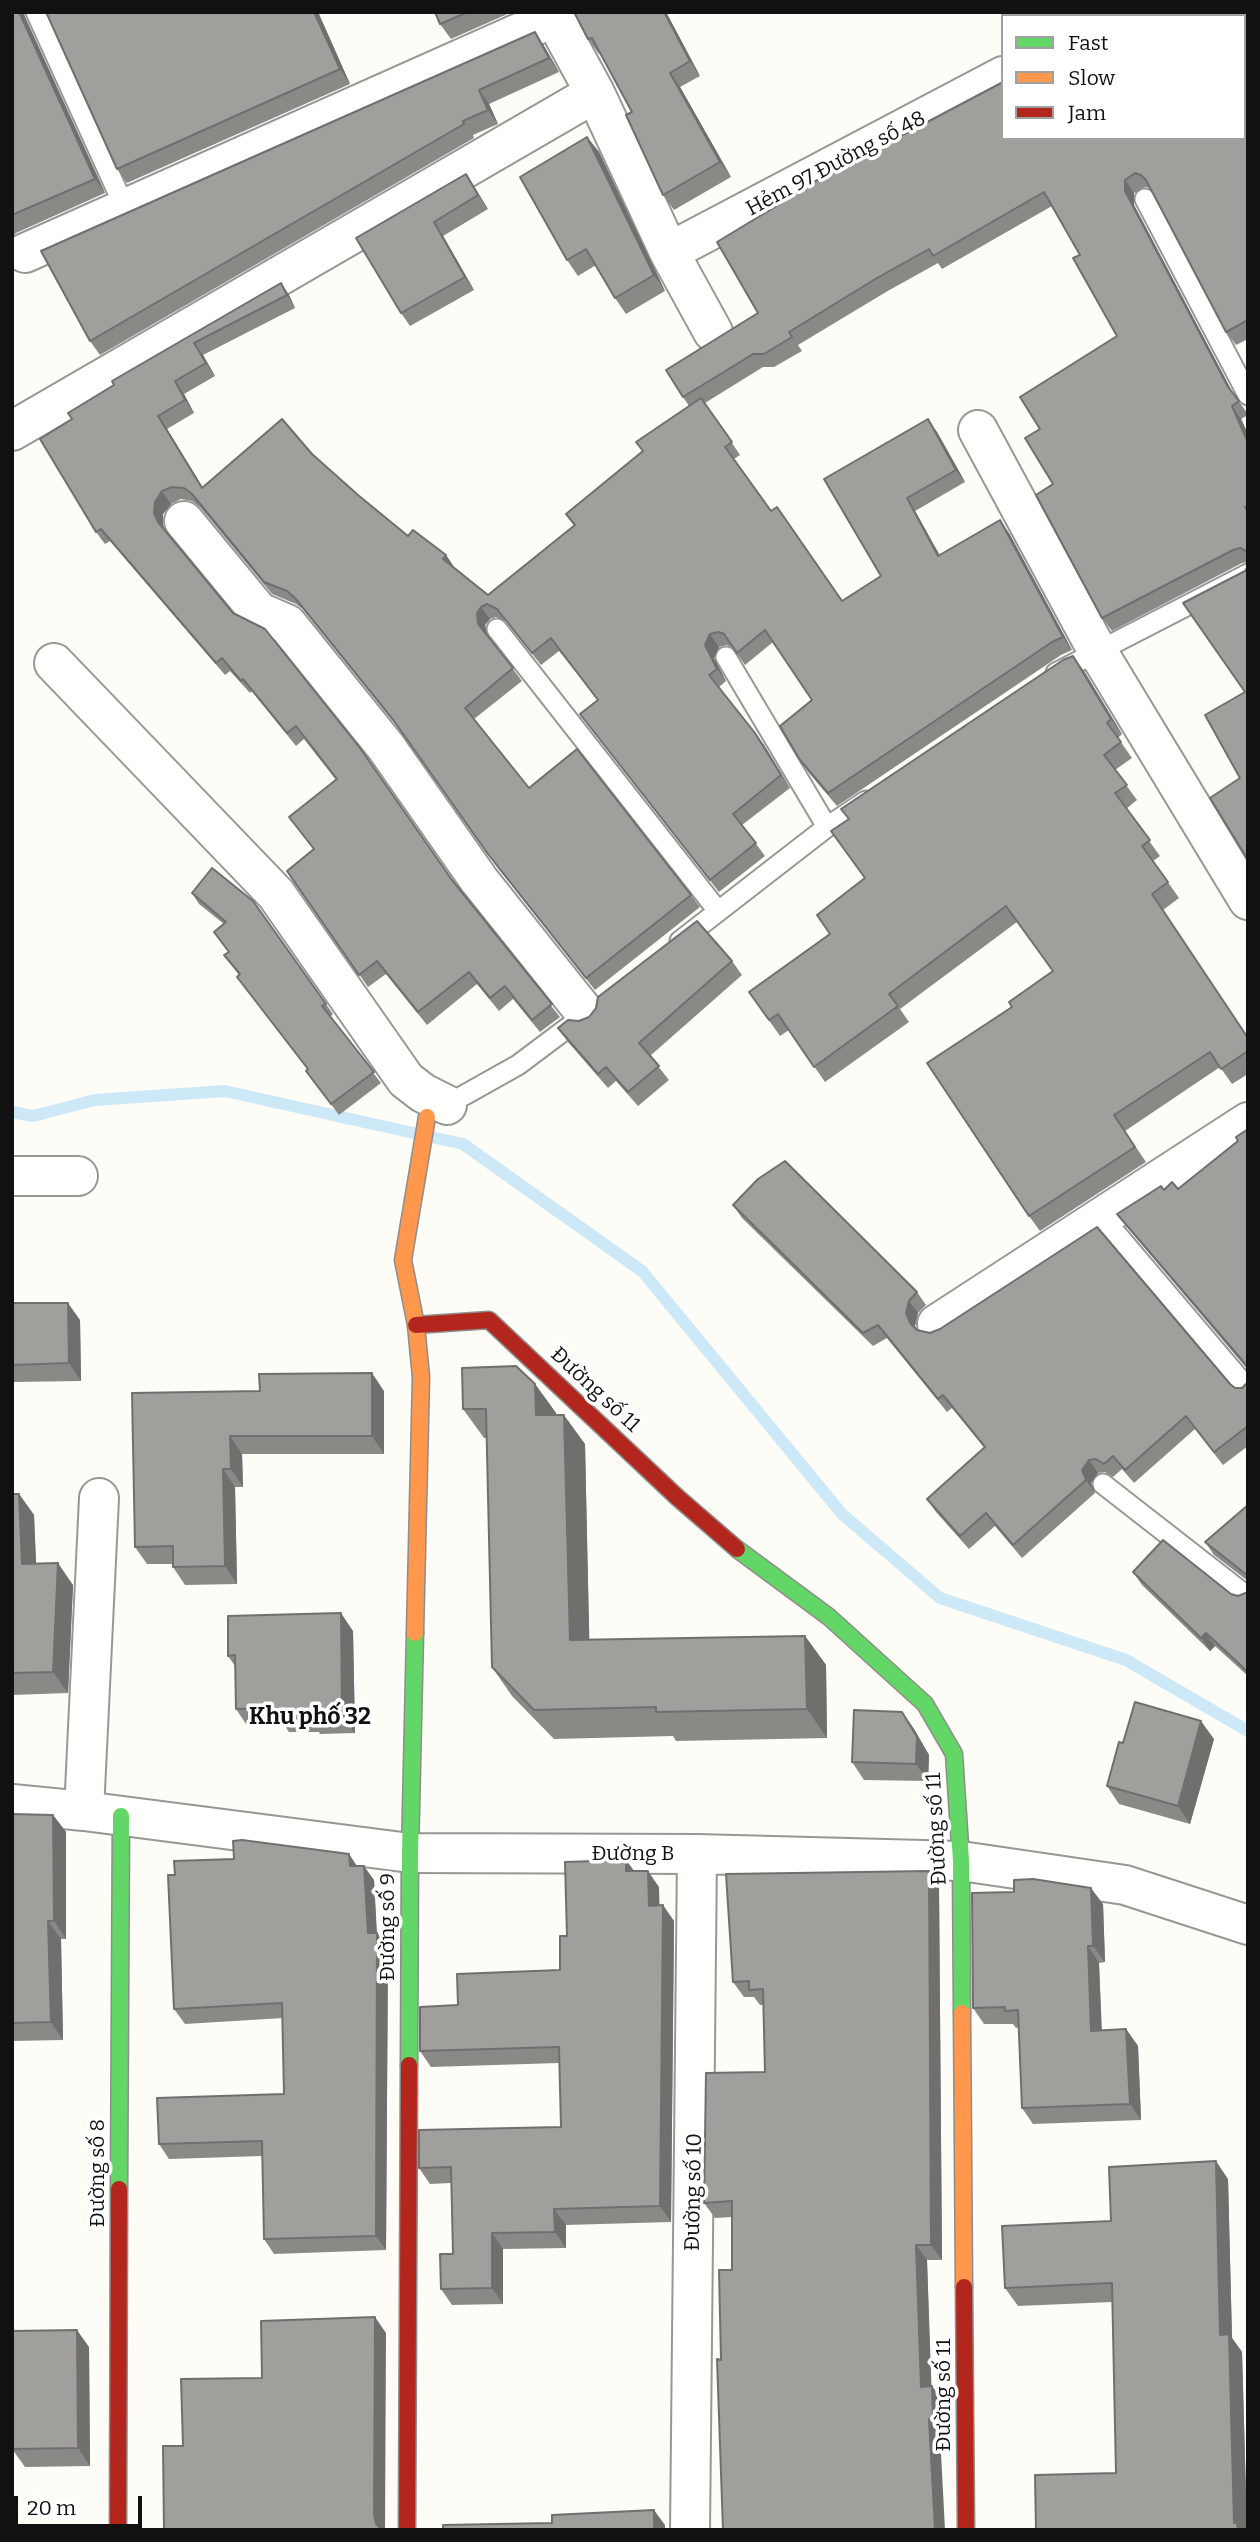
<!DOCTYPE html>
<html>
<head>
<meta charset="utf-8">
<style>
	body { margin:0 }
	#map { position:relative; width:1260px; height:2542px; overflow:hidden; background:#fdfcf7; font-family:Bitter,serif }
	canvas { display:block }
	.frame { position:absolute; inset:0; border:14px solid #111; pointer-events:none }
	.legend { position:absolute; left:1001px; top:14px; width:245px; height:126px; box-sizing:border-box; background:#fff; border:2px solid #a0a0a0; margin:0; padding:9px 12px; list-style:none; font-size:21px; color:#111 }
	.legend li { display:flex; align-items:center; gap:14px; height:35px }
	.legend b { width:35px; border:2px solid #a0a0a0 }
	.scale { position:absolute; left:14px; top:2496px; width:128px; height:32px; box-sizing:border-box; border:4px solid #111; border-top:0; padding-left:9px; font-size:21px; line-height:24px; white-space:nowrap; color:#111; -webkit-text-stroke:5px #fff; paint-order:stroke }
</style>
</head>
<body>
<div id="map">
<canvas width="1260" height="2542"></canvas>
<div class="frame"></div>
<ul class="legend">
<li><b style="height:9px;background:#63d668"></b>Fast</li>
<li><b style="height:9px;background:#ff974d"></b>Slow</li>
<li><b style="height:9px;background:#b3261e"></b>Jam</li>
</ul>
<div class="scale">20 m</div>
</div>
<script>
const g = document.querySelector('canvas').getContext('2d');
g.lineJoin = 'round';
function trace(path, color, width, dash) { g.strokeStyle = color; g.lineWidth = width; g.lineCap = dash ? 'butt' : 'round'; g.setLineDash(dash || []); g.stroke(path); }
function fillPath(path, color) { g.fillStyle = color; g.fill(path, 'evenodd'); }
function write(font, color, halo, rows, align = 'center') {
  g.font = font + ' Bitter,serif'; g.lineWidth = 7; g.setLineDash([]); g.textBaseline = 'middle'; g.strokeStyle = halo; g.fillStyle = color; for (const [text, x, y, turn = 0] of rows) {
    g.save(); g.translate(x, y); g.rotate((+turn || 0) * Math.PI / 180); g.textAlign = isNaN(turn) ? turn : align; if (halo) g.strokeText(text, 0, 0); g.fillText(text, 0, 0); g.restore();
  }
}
trace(new Path2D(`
	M12,1112L33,1116L95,1100L225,1091L463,1144L642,1271L842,1514L940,1598L1126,1660L1248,1731`), '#cde8f7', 12);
const lane = new Path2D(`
	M36,12L125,208
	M1145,199L1248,395
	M497,629L718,911
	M726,657L827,827
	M1056,673L1248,574
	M680,941L827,827L866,801
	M443,1107L518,1065L582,1017
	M1102,1217L1248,1389
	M1103,1484L1248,1597`);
const street = new Path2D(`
	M1116,16L1123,12
	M564,36L595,93L669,252L713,332
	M669,252L1003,76
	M25,253L566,12
	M978,430L1098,652L1248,900
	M12,431L595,93
	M184,521L259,612L287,624L386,747L479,880L586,1014
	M54,663L276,894L406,1080L423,1093L447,1105
	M12,1176H78
	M937,1324L1248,1122
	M12,1804L84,1811L410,1853L697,1854L961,1861L1125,1885L1248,1925
	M84,1811L99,1498
	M690,2530L697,1854`);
const fast = new Path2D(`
	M737,1549L829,1617L925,1704L954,1754L961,1861L962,2013
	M409,2065L410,1853L415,1633
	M119,2189L121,1816`);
const slow = new Path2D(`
	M415,1633L421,1377L416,1325L403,1260L427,1117
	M962,2013L964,2287`);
const jam = new Path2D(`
	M416,1325L489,1320L677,1497L737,1549
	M964,2287L966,2530
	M118,2530L119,2189
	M407,2530L409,2065`);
trace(lane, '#979795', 23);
trace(street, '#979795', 42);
trace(fast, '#8e8d8b', 19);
trace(slow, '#8e8d8b', 19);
trace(jam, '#8e8d8b', 19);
trace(lane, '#fffffe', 19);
trace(street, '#fffffe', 38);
trace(fast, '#63d668', 16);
trace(slow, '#ff974d', 16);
trace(jam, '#b3261e', 16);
fillPath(new Path2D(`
	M12,12L25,17L105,193L16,233L12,237Z
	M318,12L350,84L127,183L117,169Z
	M435,12H512L451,39L440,24Z
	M574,12H666L700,76L680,87L731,177L674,210L663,195L632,112L600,53L599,54L588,39Z
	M1248,12V339L1236,345L1226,332L1151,188L1145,187L1134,193V205L1234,395L1248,414V415L1241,419L1248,434V562L1242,563L1112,631L1102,618L1053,484L1040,429L1117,336L1080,255L1052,206L942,269L938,263L886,292L798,345L802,351L774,367H763L705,403L740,455L734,459L771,511L842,601L881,576L824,479L937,432L965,482L915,511L939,555L1009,533L1072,650L1061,655L837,806L809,773L800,760L812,700L773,642L745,665L732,647L727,645L719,647L714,658L726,681L719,687L755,733L764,745L790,788L742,825L765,856L719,892L580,714L598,700L559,651L541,665L506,621L496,617L490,619L485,625L487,634L522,681L474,719L529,788L691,895L700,907L595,990L497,867L403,733L304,610L296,604L272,594L200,507L192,501L181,499L171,504L163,514V525L165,531L452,880L560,1017L540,1032L513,999L499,1011L477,984L427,1025L386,974L368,987L287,871L314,849L289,817L336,780L304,739L296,746L252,691L250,693L230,671L225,675L110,541L105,544L96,532L72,419L281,283L289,295L295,308L203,355L215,376L184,394L194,413L167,429L203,488L312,454L358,495L408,536L446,555L454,567L488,595L575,526L566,514L643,451L689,406L683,397L758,313L1003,138Z
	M535,32L544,46L559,72L489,104L498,124L473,135L474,138L100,355L90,341Z
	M587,137L599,152L665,291L626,314L615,298L596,265L578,276L567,260Z
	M475,188L488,209L443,236L474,290L410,326L401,313L356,238Z
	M1084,671L1122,734L1118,738L1132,758L1115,770L1137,800L1126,809L1160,856L1153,861L1179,898L1163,910L1248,1038V1074L1232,1084L1220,1067L1125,1131L1146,1162L1040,1231L1029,1216L1012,1007L1053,971L1017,922L900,1009L909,1022L825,1082L789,1030L780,1036L749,992L830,934L865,878L848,819L841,809Z
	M192,893L253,901L333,1014L330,1017L381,1083L339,1115L306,1071L308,1069L237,977L239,975L224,955L229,952L224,924L199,904Z
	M732,961L742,975L650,1056L669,1080L638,1106L616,1081L608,1088L568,1042L558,1028L579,1021Z
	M1248,1129V1370L1127,1227L1117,1214L1164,1190L1178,1189L1238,1141Z
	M733,1205L917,1292L926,1305L918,1313L915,1326L917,1330L1230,1384L1235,1388H1242L1248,1382V1446L1223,1465L1195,1429L1134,1483L1122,1469L1113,1477L1105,1472L1098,1473L1091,1483L1095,1493L1022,1558L995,1526L969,1549L936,1512L927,1499L985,1448L952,1408L947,1412L887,1338L873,1346L742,1218Z
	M12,1303L80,1320L81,1381L12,1382Z
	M535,1384L556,1413V1415L585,1444L589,1640L805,1636L826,1665L827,1738L676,1741L673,1736L554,1739L512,1696L492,1667L487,1438H484L463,1409Z
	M384,1391V1454H242L243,1487H235L237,1584L185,1585L173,1567V1564H147L135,1547L132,1393Z
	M12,1494H19L34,1515L36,1564L73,1585L68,1693L12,1695Z
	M1248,1505V1581L1214,1555L1205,1542Z
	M1133,1572L1231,1594L1238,1596L1248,1592V1676L1215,1646L1210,1651L1142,1585Z
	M353,1631L355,1733L320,1734L319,1732H289L285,1726L248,1727L236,1709L235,1666L228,1656Z
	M902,1712L914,1729L929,1755L928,1781L864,1780L852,1762Z
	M1214,1739L1190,1824L1119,1804L1107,1786L1123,1743Z
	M12,1814L53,1815L66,1832V1939H61L63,2040L12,2041Z
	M357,1866L374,1880L377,1933L388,1947L386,2250L274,2254L264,2239L262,2156L169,2159L159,2144L284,2094L283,2018L185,2024L174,2009Z
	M634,1871L659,1887V1905L674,1921L671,2222L566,2225V2248L503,2249V2304L452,2305L441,2289L453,2254L451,2183L430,2184L419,2168L561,2127L559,2063L431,2067L420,2051L458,2005L560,1970L567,1936Z
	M939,1886L942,2260H927L931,2386H932L943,2402V2434H940L721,2360L732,2270V2217L715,2218L704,2203L765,2072L763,2005H760L754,1997H744L733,1982Z
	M1014,1892L1103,1904L1105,1962L1099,1963L1102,2031L1126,2029L1138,2046L1141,2120L1033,2124L1022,2108L1019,2027L1016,2028L1013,2024H984L973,2008Z
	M1228,2179L1232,2338L1242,2352L1247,2530H1036L1116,2473L1112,2302L1018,2306L1005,2288L1111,2221Z
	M89,2347L90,2466L25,2467L12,2449Z`), '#8a8986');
fillPath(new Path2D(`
	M19,12H24L25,17L105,193L95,179Z
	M314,12H318L350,84L340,69Z
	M664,12H666L700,76L690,61Z
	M1087,12H1095L1094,16H1089Z
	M535,32L544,46L559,72L549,58Z
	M670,73L680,87L731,177L720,162Z
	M479,90L489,104L498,124L488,110Z
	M587,137L599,152L665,291L654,275Z
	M466,174L475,188L488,209L478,195Z
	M1125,180L1134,193V205L1237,401L1228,387L1125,191Z
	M434,222L443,236L474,290L465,277Z
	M281,283L289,295L295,308L287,295Z
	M194,343L203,355L215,376L206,363Z
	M175,381L184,394L194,413L185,400Z
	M1232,406L1241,419L1248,434V443Z
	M158,416L167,429L211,501L202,488Z
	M928,419L937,432L965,482L956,470Z
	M162,491L171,504L163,514V525L167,535L158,522L154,513L155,502Z
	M907,498L915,511L947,568L938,556Z
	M1000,520L1009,533L1072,650L1063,637Z
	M446,555L454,567L443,559Z
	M481,607L490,619L485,625L487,636L478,624L477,613Z
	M710,634L719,647L714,658L726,681L717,669L705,645Z
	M1073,656L1084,671L1122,734L1111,719Z
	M755,733L764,745L790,788L781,775Z
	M909,1301L918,1313L915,1326L919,1336L910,1323L906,1313Z
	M68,1303L80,1320L81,1381L69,1363Z
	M372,1373L384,1391V1454L372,1436Z
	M535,1384L556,1413V1444L536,1415Z
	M564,1415L585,1444L590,1669L570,1640Z
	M230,1436L242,1454L243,1487L231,1469Z
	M1089,1460L1098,1473L1091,1483L1095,1493L1086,1480L1082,1470Z
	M223,1469L235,1487L237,1584L225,1566Z
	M19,1494L34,1515L37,1586L22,1564Z
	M58,1563L73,1585L68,1693L53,1672Z
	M341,1613L353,1631L355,1733L342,1716Z
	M1206,1633L1215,1646L1210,1651L1201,1638Z
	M805,1636L826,1665L827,1738L807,1709Z
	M902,1712L914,1729L929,1755L928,1781L916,1764Z
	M1201,1721L1214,1739L1190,1824L1178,1806Z
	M53,1815L66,1832V1939L54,1921Z
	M349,1854L359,1869L350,1866Z
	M626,1860L638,1876L626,1871Z
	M364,1866L374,1880L377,1941V1933L388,1947L386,2250L376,2236L368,1933Z
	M648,1871L659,1887L660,1922L649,1906Z
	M929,1871L939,1886L942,2260L931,2245Z
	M1091,1888L1103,1904L1105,1962L1093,1946Z
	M663,1905L674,1921L671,2222L660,2206Z
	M48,1921L61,1939L63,2040L51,2022Z
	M1088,1946L1099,1963L1102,2047L1091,2031Z
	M1126,2029L1138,2046L1141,2120L1130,2104Z
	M1216,2161L1228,2179L1232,2338L1242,2352L1247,2530H1238L1234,2523L1220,2335Z
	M554,2209L566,2225V2248L555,2232Z
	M492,2233L503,2249V2304L492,2288Z
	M916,2245L927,2260L932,2402L921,2387Z
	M375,2317L386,2333L385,2530H380L376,2524L374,2514Z
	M77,2330L89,2347L90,2466L78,2448Z
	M932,2386L943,2402V2434L933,2418Z
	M929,2419L940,2434L945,2530H935Z
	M654,2510L665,2525V2530H654Z`), '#716f6d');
const building = new Path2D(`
	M12,12H19L95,179L12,215Z
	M46,12H314L340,69L117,169Z
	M435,12H468L440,24Z
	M574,12H664L690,61L670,73L720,162L663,195L626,115L632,112L592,38L588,39Z
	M1055,12H1087L1090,16H1057Z
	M1129,12H1248V320L1226,332L1146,180L1141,175L1135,173L1125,180V191L1228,387L1239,401L1232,406L1248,443V505L1245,507L1248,512V555L1246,551L1240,548L1233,550L1102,618L1036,495L1053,484L1025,438L1040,429L1020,397L1117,336L1073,258L1080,255L1044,192L933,256L929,249L877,278L789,332L792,337L764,354H753L683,397L666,370L758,313L717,242L793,196L791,194L1003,82V138H1244V16H1124Z
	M535,32L549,58L479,90L488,110L463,121L464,124L90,341L41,251Z
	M587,137L654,275L615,298L586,249L567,260L520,177Z
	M466,174L478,195L434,222L465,277L401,313L356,238Z
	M281,283L287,295L194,343L206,363L175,381L185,400L158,416L202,488L282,419L312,454L358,495L408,536L413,530L446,555L443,559L488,595L575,525L566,514L643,451L636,442L701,398L732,442L725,447L771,511L777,507L842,601L881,576L824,479L928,419L956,470L907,498L938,556L1000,520L1063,637L1052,642L828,793L800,760L780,726L812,700L765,630L737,653L724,634L718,632L710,634L705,645L717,669L709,675L755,733L781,775L733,814L756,843L710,880L580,714L598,700L551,638L532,653L497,609L487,604L481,607L477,613L478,624L513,668L465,708L529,788L577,749L691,895L586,978L488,854L394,721L295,598L287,591L264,582L192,494L184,488L172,487L162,491L155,502L154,513L158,522L233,613L265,629L360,748L452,880L552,1004L532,1020L505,986L490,998L469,972L418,1012L377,961L359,975L287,871L314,849L289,817L337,779L296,726L287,733L243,679L241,681L222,658L216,663L101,529L96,532L40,439L72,419L68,413L114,385L112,381Z
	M1248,566V860L1210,798L1240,778L1205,715L1245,692L1183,603L1245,571Z
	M1073,656L1111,719L1107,723L1121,742L1104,755L1127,785L1115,793L1150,840L1142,846L1168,882L1152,894L1248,1038V1051L1221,1069L1210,1052L1114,1115L1135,1147L1029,1216L927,1063L1012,1007L1009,1002L1053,971L1006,906L889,994L898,1006L814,1067L778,1014L769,1020L749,992L830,934L817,915L865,878L831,831L849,819L841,809L1063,660Z
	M212,868L253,901L326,1004L322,1006L374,1072L331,1104L306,1071L308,1069L237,977L240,974L224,955L229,952L214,932L226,922L192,893Z
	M697,921L732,961L639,1043L659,1066L628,1092L606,1067L598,1074L558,1028L568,1020L579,1021L589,1017L596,1008L598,997Z
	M1248,1129V1367L1117,1214L1161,1186L1164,1190L1172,1182L1178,1189L1238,1141L1236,1137Z
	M785,1161L917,1292L909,1301L906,1313L910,1323L917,1330L930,1333L940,1329L1097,1227L1230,1384L1235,1388H1242L1248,1382V1426L1214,1452L1186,1416L1125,1470L1113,1456L1104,1464L1096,1459L1089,1460L1082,1470L1086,1480L1013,1545L986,1513L960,1536L927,1499L985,1447L943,1395L938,1399L878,1325L863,1333L733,1205L758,1179Z
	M12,1303H68L69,1363L12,1365Z
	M516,1366L535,1384L536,1415H564L570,1640L805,1636L807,1709L656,1712V1707L534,1710L492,1667L486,1409H463L462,1368Z
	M372,1373V1436H230L231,1469H223L225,1566L173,1567V1546L135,1547L132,1393L260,1391L259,1374Z
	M12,1494H19L22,1564L58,1563L53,1672L12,1673Z
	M1248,1505V1577L1247,1575L1205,1542Z
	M1163,1540L1231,1594L1238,1596L1248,1592V1672L1206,1633L1201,1638L1133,1572Z
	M341,1613L342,1716L308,1717V1715H277L276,1708L236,1709L235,1655L228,1656V1616Z
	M1135,1702L1201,1721L1178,1806L1107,1786L1119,1742L1123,1743Z
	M854,1710L902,1712L917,1737L916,1764L852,1762Z
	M12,1814L53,1815L54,1921H48L51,2022L12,2023Z
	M242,1840L349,1854L350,1866H364L368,1933H377L376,2236L264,2239L262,2141L159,2144L157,2098L284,2094L282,2003L174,2009L168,1875H175L174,1861L234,1859L233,1841Z
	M626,1860V1871H648L649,1906L663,1905L660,2206L554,2209L555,2232L492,2233V2288L441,2289L440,2254H453L451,2167L419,2168V2130L561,2127L559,2047L420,2051V2007L458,2005L457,1974L560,1970V1936H567L565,1862Z
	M929,1871L931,2245H916L921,2387L932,2386L933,2418L929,2419L935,2530H723L717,2359L721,2360L719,2270H732V2201L704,2203L706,2073L765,2072L763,1989L749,1990V1981L733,1982L726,1874Z
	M1033,1879L1091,1888L1093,1946H1088L1091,2031L1126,2029L1130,2104L1022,2108L1018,2010L1005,2011V2007L973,2008L972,1893L1014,1892V1880Z
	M1216,2161L1220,2335L1229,2334L1234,2523H1237L1238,2530H1036L1035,2475L1116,2473L1112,2283L1005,2288L1002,2226L1111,2221L1109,2167Z
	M375,2317L374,2514L376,2524L382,2530H164L163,2446H183L181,2379L262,2378L261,2321Z
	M77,2330L78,2448L12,2449V2331Z
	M654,2510V2530H443V2525L552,2523V2515Z`);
fillPath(building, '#a19f9c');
trace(building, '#716f6d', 2);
write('21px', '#111', '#fff', [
	["Hẻm 97 Đường số 48",836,164,-28],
	["Đường số 11",595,1390,43],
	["Đường số 11",937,1829,-93],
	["Đường B",633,1854],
	["Đường số 9",388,1927,-90],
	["Đường số 8",98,2173,-90],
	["Đường số 10",694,2192,-89],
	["Đường số 11",944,2395,-90]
]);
write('bold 23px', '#111', '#fff', [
	["Khu phố 32",310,1718]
]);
</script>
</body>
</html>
